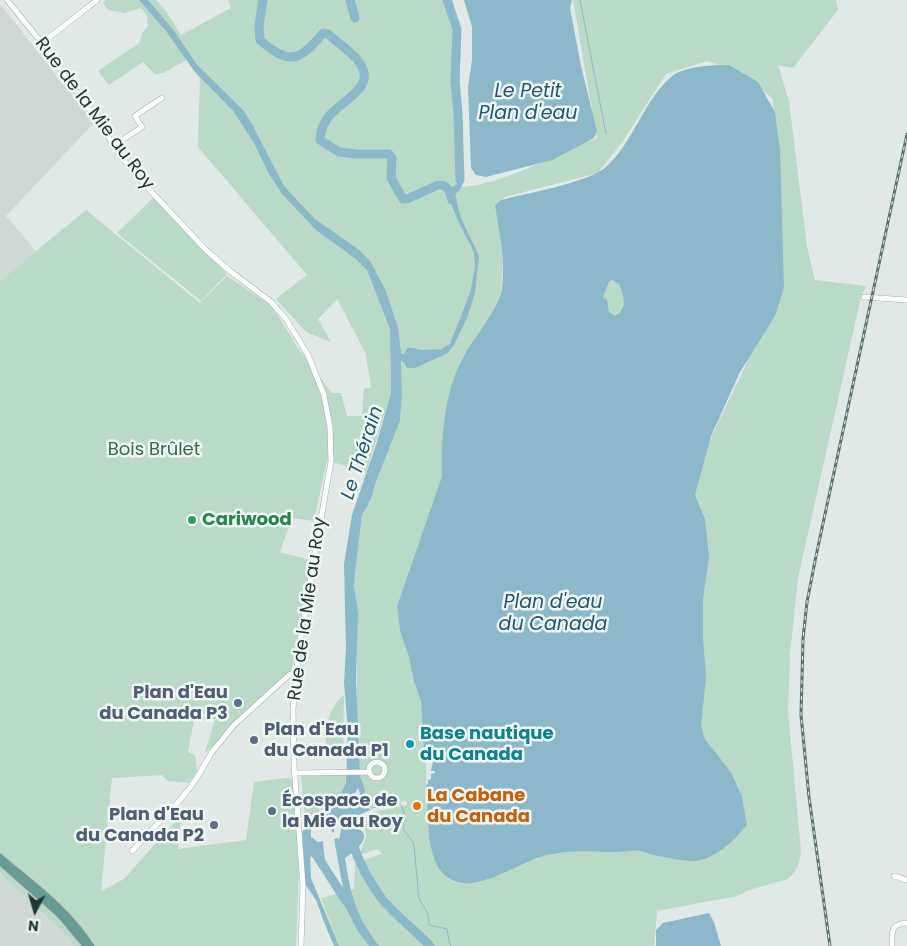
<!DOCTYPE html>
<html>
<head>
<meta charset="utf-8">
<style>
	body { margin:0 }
	#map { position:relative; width:907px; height:946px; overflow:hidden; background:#e0e9e6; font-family:Poppins,sans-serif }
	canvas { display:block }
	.north { position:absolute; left:10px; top:886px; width:50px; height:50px; -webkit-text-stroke:4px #f0f6f4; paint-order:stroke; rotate:186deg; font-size:14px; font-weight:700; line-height:20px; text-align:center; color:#223835 }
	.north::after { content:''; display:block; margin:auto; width:18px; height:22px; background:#223835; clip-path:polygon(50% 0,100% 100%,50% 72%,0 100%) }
</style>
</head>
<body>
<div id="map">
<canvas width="907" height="946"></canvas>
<div class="north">N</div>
</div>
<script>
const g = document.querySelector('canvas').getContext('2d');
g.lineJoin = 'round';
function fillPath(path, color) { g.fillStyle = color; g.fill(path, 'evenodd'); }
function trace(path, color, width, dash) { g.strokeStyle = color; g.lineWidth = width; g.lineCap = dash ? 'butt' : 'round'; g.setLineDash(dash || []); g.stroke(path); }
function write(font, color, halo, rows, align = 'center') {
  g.font = font + ' Poppins,sans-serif'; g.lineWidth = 5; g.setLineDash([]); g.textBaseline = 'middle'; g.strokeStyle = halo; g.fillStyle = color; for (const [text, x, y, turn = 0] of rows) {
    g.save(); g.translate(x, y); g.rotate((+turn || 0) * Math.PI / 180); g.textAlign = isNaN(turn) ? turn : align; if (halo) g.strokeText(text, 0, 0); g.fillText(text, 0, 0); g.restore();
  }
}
fillPath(new Path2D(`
	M0,4L94,123L6,216L36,251L0,281Z
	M0,873L69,938L74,946H0Z`), '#ced9d6');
fillPath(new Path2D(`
	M105,0H156L166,11L181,35L231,8L228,0H453L461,39L460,65L462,187C510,183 552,154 597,138L573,0H836L838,10L793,68L778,65L789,101L807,247L815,280L866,286L861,297L798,578L790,655L788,711L801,851C800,862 797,872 788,879L749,890L738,896L657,911L654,946H339L321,898L354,889L355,863L382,854L378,849L359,855L366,837L364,818L374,812L407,805L406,801L369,807L365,805L363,783L360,776L357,732V628L354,580L362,515L371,499L376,482L400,421L402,395L401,361L390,353L391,393L366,473L327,460L314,521L292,518L280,552L313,561L291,672L205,753L215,719L194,721L188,752L195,755L197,771L189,783L168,781L162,775L112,778L101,891L124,879L181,815L178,849L246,840L254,782L287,778L294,779L299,868L296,946H74L69,938L0,873V281L86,210L200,303L227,276L272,306L298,348L332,393H341L347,416H362L364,389L371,387L366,354L337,299L318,319L331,342L306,332L276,299L307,275L198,147L200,78L186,60L163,73L155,74L143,62L109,85L98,71L139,43L142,33L148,26L147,15L141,8L124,13L108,10L103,3ZM707,61L742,72L772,98L777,124L778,265L776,285L744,369L697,466L694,494L705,551L701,639L700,722L705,739L731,772L742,796L747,825L700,859L691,861L654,855L641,850L617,852L570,850L546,855L480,882C444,889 435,869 429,838L421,701L414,682L409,657L400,631L397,606L442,476C441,437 444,391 464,357C474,338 497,310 501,290C507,263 496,231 499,202L505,197L598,173L623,141L666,74Z
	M154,197L227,274L201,301L117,233Z
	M612,280L619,284C623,295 630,310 616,317L609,312L607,300L603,297L609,282Z
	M344,695L343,756L326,744C324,726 330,706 344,695Z
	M346,775C346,791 331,815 315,819C312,819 310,819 307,820L305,823L301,776Z`), '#bad9c7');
fillPath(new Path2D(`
	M139,0H148L175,32L198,66L244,111L252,124L284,186L315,219L359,250L370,261L386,291L398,328L401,353L404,354L407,348H413L421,350L441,349L450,344L470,293L475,268L474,252L458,221L446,190L456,185L458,181V170H462C464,185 464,184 455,195L461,218L479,256L475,293L467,318L454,345L448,353L415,368H407L403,361H401L402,395L400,421L376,482L371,499L362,515L355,573L354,586L358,613L356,679L360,776C364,785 367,795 365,805L371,810C363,812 356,816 357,826C359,829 364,832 364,836C364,845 351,854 345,858C351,895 355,915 379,946H369L358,931L340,897L329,882L324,869L322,854L314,853L310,858L311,878L339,946H334L324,922L316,900L305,884L302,834L307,820L316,819L329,809L339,798L346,782L348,731L344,683L346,648L344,564L352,515L376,445L391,393L390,329L367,270L356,259L316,230L282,194L269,174L254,143L234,112L195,72L166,31ZM358,788L361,797L349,808L348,806ZM324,823L330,825L332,832H334V826L336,823H339L341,830L339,840L338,838L334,839L343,888L342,890C327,880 324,857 323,841L318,842L311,837V825L318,826Z
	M464,0H572L570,8L581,66L597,131L594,138L552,160L486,177L476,175L471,168L468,87L472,60V27Z
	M729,65L758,82L775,112L780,150L784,288L775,316L740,372L711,436L695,495L705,519L709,557L703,599V637L706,678L701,725L705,739L731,772L742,796L747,825C733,841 715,861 691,861C680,861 668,857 657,856C651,855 645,851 639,851C632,850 624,852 616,852C592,852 572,849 548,855C524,860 486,887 462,883C438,879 433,859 429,838L421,701L414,682L409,657L400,631L397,606L442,476C441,437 444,391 464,356C474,338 498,309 502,289C506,263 499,231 495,205L501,200C527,193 587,183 606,167C633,143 644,100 671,77C684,66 713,65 729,65ZM612,280L619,284C623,295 629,309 615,316L609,312L607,300L603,297L609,282Z
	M709,913L714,922L721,946H656V930L663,923Z`), '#8cb9ca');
fillPath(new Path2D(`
	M425,758H428V761H433L431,771H435V773L431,774V779L428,780V784L426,785Z`), '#e0e9e6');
trace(new Path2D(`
	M580,0L606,134
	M371,808L399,802C405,809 405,820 403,829L413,842L414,846L419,899L428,914L429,925L447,929L449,941L451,946`), '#8cb9ca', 1);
trace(new Path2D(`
	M263,0L259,26L260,40C288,65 300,62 323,33L328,34C337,42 347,49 355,57C380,84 349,96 333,112C325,119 320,130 320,140L339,152L357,154H389L392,158L391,178L403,199H407L438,185C448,184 449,191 452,200
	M350,0L355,18
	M447,0L457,29L455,81L458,114L460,180
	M351,839C358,860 369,882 382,899C396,916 415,930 430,946
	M312,848L346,901`), '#8cb9ca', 9);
const minor = new Path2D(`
	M7,0L42,43L97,120L122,158L144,184L207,251L230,271L270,301L286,319L308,355L324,395L330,427L331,461L299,647L293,709L294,765L303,885L301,946
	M42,43L97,0
	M113,146L142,127L135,116L162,98
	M864,297L907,300
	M369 770a8 8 0 1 1 16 0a8 8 0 1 1-16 0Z
	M295,773L369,772
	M132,851L181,799L195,781L212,752L234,725L289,675L296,673
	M894,876L907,880
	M892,946C892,932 890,924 907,923`);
const major = new Path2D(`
	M0,857C32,884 68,910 91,946
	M0,862L60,915L86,946`);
trace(minor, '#a3b0ad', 6);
trace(major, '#bdc3c2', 8);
trace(minor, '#fff', 5);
trace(major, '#689b95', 6);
const rail = new Path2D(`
	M830,946L809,797L801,715L803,639L807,602L816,556L907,134`);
trace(rail, '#5c7471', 3);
trace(rail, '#f0f6f4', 1, [4]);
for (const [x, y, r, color] of [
	[192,520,5,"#2e9e5b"],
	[238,703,5,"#5c6f8a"],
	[254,740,5,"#5c6f8a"],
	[410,744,5,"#0f9aa8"],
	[417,806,5,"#e8710a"],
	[272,811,5,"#5c6f8a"],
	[214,825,5,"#5c6f8a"]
]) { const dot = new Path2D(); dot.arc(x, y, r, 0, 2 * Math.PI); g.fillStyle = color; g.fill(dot); trace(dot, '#f0f6f4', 2); }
write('18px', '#223835', '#f0f6f4', [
	["Rue de la Mie au Roy",94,114,53],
	["Rue de la Mie au Roy",308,609,-82]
]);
write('18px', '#306b4f', '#f0f6f4', [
	["Bois Brûlet",154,450]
]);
write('bold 18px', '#27864d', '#f0f6f4', [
	["Cariwood",202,520]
], 'left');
write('bold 18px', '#4e5e75', '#f0f6f4', [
	["Plan d'Eau",228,693],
	["du Canada P3",228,714],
	["Plan d'Eau",264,730,"left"],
	["du Canada P1",264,751,"left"],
	["Écospace de",282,801,"left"],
	["la Mie au Roy",282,822,"left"],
	["Plan d'Eau",204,815],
	["du Canada P2",204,836]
], 'right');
write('bold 18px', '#0d838f', '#f0f6f4', [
	["Base nautique",420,734],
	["du Canada",420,755]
], 'left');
write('bold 18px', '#c56008', '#f0f6f4', [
	["La Cabane",427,796],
	["du Canada",427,817]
], 'left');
write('italic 19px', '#22586f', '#f0f6f4', [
	["Le Petit",528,92],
	["Plan d'eau",528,114],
	["Le Thérain",363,453,-72],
	["Plan d'eau",553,603],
	["du Canada",553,625]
]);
</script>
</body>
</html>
